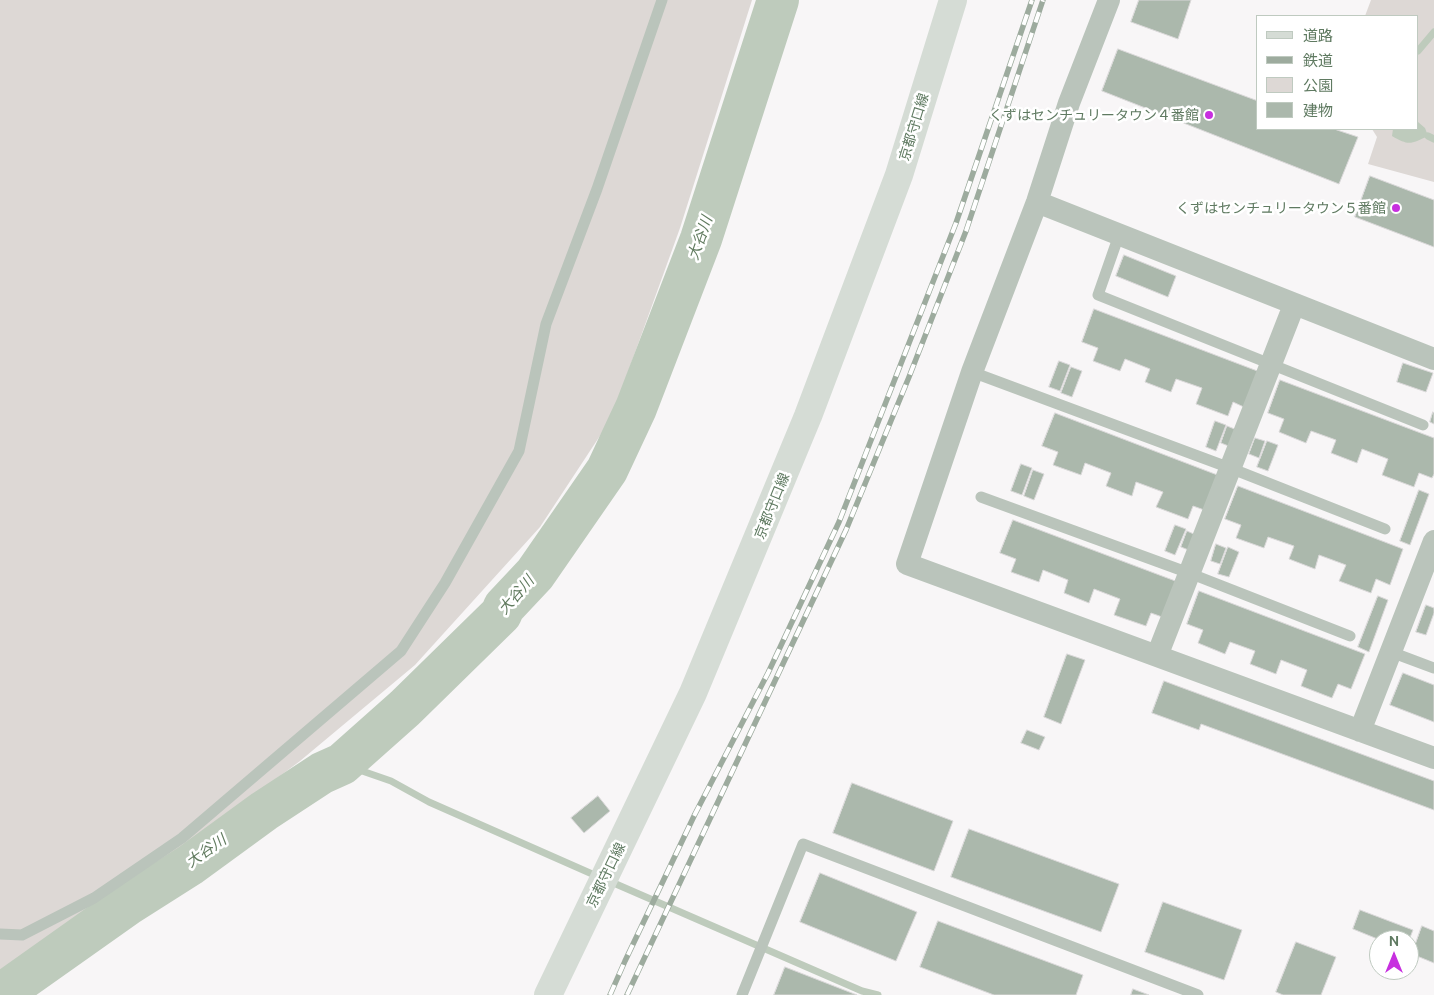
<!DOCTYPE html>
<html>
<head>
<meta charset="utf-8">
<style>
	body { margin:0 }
	#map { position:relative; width:1434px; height:995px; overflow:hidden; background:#f8f6f7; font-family:Ubuntu,"Noto Sans JP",sans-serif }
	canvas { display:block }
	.legend { position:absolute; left:1256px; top:15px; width:162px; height:115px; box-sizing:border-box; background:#fff; border:1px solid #bfcac0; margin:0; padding:6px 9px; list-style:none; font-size:15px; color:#5f7a61 }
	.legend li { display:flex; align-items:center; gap:10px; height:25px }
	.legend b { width:25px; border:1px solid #bfcac0 }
	.north { position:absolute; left:1369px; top:930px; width:50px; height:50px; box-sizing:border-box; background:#fff; border:1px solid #bfcac0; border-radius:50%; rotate:0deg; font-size:14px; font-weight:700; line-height:20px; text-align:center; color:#5f7a61 }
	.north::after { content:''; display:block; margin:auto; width:18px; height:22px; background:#c72fdf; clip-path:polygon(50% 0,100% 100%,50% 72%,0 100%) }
</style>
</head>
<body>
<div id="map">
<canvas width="1434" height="995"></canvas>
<ul class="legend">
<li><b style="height:6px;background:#d5dcd5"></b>道路</li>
<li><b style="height:6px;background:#9dab9e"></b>鉄道</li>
<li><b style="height:14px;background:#ddd8d5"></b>公園</li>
<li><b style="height:14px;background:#abb8ac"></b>建物</li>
</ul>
<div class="north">N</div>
</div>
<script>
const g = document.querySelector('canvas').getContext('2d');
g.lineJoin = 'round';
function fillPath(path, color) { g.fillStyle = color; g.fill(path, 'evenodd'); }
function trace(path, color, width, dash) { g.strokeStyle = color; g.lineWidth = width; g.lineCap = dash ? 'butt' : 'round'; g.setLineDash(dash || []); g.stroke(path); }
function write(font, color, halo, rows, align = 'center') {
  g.font = font + ' Ubuntu,"Noto Sans JP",sans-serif'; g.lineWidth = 5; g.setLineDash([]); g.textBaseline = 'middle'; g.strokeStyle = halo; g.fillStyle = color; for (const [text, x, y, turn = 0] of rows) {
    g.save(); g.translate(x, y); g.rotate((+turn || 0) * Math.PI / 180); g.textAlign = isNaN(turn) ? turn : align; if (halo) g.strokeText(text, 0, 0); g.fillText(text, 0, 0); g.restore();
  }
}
fillPath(new Path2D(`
	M0,0H752L680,228L611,419L540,527L415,665L300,761L188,845L0,973Z
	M1371,0H1434V182L1368,164L1377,137L1372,129H1418V16H1365Z`), '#ddd8d5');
fillPath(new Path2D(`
	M1418,122L1425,128L1428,136C1411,144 1409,146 1392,136L1393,129H1418Z`), '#becbbc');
trace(new Path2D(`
	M1418,51L1434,32
	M1428,136L1434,139
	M342,764L391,781L429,802L599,877
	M609,881L862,991L878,995`), '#becbbc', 7);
trace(new Path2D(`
	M0,995L127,905L190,865L264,811L322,773L342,764L405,708L501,614L504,607L535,574L607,470L636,408L701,239L778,0`), '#becbbc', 42);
const building = new Path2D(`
	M1139,0H1191L1178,39L1131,22Z
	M1118,49L1258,101V129H1334L1358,137L1339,184L1102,91Z
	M1370,176L1434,200V247L1355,217Z
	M1124,255L1176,276L1168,297L1116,276Z
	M1094,309L1260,372L1246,408L1233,402L1228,416L1196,404L1202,388L1176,379L1171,392L1145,382L1150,369L1125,359L1120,371L1093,361L1098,348L1082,342Z
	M1059,361L1070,365L1060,391L1049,387Z
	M1403,363L1433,373L1426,392L1397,382Z
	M1071,367L1082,371L1072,397L1061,393Z
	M1280,380L1434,438V474L1432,478L1419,473L1414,487L1382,475L1388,459L1362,449L1357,463L1331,453L1336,440L1311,431L1306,443L1279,432L1284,419L1268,413Z
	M1433,412L1434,413V424L1430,422Z
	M1055,413L1220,476L1207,511L1193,506L1188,519L1156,507L1163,492L1136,482L1132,496L1106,486L1111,473L1085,463L1081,475L1053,465L1058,452L1042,446Z
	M1215,421L1226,425L1216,451L1206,447Z
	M1227,426L1237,430L1231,447L1221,443Z
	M1255,438L1265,441L1259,458L1249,454Z
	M1267,441L1278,445L1268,471L1257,467Z
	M1021,464L1032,468L1022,495L1011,491Z
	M1033,470L1044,474L1034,500L1024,496Z
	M1238,486L1403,549L1390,585L1376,579L1371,593L1339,581L1346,565L1319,555L1315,569L1289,559L1294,546L1268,537L1264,548L1236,538L1241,525L1225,519Z
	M1419,490L1429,494L1410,545L1400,541Z
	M1013,520L1178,582L1165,618L1151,613L1146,626L1114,615L1120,599L1094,589L1089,603L1064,593L1068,580L1043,570L1039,582L1011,572L1016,559L1000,553Z
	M1175,525L1186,529L1175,555L1165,551Z
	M1187,531L1196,535L1191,551L1181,547Z
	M1216,544L1226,548L1220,564L1211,561Z
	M1228,547L1239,552L1229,577L1218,574Z
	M1199,591L1365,654L1351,689L1338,684L1332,698L1301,686L1307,670L1281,660L1276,674L1250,664L1255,651L1230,642L1225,654L1198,643L1203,630L1187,624Z
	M1378,596L1388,600L1369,652L1358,647Z
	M1426,605L1434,608V613L1426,635L1416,632Z
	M1067,654L1085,660L1061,724L1044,717Z
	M1403,673L1434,685V722L1390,705Z
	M1164,681L1434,781V810L1201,724L1199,730L1152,713Z
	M1027,730L1045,737L1039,750L1021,743Z
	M852,783L953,821L934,871L833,833Z
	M598,796L610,811L584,833L571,818Z
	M969,829L1119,884L1101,932L951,877Z
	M820,873L917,912L896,961L800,922Z
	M1163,902L1242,930L1224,980L1145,952Z
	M1360,910L1413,930L1409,940H1380L1353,929Z
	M938,921L1083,975L1076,995H994L920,967Z
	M1422,926L1434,931V963L1412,954Z
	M1296,942L1336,957L1321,995H1283L1276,992Z
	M785,967L857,995H774Z
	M1133,989L1149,995H1131Z`);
fillPath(building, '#abb8ac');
trace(building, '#dad8d9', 1);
trace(new Path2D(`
	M1119,235L1098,295L1423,425
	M972,372L1230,468L1385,529
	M981,497L1189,573L1350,636
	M1391,652L1434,668
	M0,934L22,935L94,898L182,838L401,651L445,583L519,451L546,324L597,189L662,0
	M742,995L803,844L1198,995`), '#bac4bb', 11);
trace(new Path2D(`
	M1109,0L1069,103L1037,202L972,372L907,564L1434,758
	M1037,202L1434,359
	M1157,656L1294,305
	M1360,731L1434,541`), '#bac4bb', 22);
trace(new Path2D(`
	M548,995L693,693L808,416L899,175L953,0`), '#d5dcd5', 28);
const rail = new Path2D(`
	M610,995L625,961L695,814L768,673L839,522L956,223L1032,0
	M627,995L846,530L909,377L966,231L1043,0`);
trace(rail, '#9dab9e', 5.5);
trace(rail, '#fff', 4, [11]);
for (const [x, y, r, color] of [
	[1209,115,5,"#c72fdf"],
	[1396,208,5,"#c72fdf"]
]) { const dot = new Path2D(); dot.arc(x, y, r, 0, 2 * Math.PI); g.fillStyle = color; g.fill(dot); trace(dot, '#fff', 2); }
write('14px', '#5f7a61', '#fff', [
	["くずはセンチュリータウン４番館",1199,115],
	["くずはセンチュリータウン５番館",1386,208]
], 'right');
write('14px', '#5f7a61', '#fff', [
	["京都守口線",914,127,-73],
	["京都守口線",772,506,-68],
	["京都守口線",606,875,-64]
]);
write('italic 15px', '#617b5f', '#fff', [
	["大谷川",700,238,-71],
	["大谷川",516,595,-49],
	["大谷川",206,851,-35]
]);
</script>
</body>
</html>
